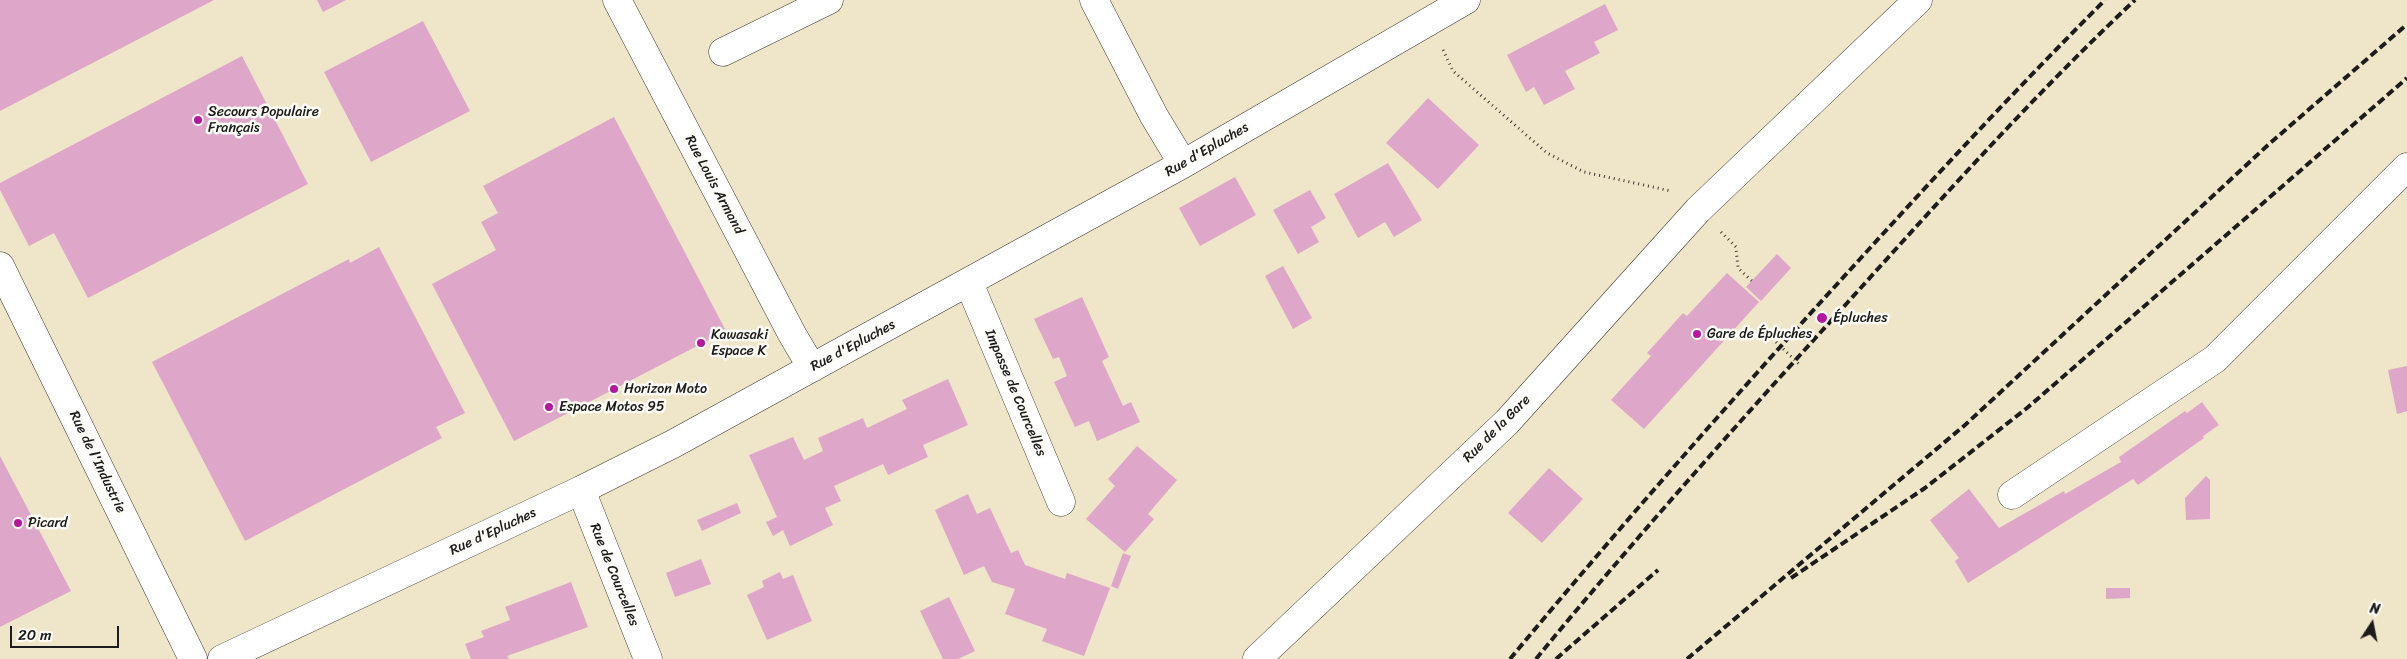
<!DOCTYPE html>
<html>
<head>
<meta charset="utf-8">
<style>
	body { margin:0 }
	#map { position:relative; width:2407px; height:659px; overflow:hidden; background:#efe5c8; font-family:Sriracha,sans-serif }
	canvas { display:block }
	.north { position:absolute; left:2347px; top:599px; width:50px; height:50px; -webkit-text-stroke:4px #fdfcf7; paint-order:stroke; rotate:11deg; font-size:14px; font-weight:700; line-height:20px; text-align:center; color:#1c1c1c }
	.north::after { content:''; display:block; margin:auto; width:18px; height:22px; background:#1c1c1c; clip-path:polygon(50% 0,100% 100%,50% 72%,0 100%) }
	.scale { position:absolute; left:10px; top:626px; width:109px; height:22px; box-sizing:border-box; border:2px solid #1c1c1c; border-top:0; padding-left:6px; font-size:15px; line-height:18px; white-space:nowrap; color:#1c1c1c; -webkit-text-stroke:4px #fdfcf7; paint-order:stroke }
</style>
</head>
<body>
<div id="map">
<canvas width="2407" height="659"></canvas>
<div class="north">N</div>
<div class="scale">20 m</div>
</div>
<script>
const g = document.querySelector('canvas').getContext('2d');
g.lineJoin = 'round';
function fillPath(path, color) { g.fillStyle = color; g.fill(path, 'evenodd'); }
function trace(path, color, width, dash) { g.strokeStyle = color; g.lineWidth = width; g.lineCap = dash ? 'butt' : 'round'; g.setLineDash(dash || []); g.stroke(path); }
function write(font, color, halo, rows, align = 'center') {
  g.font = font + ' Sriracha,sans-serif'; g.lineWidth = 5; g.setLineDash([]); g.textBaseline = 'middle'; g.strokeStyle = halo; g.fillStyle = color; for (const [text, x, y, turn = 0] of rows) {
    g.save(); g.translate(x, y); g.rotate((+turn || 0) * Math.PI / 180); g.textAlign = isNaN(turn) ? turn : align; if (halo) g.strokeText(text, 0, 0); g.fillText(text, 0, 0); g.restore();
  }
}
fillPath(new Path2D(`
	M0,0H214L0,111Z
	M317,0H346L323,12Z
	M1605,4L1618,30L1594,42L1600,53L1565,71L1575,89L1544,105L1534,87L1526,92L1507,55Z
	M423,21L470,111L371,162L324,72Z
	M242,56L308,184L88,298L54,233L29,246L0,190V183Z
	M1428,98L1479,145L1438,189L1386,143Z
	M614,117L726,331L514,441L432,284L496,250L481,222L498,213L483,186Z
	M1388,163L1422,220L1394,237L1385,222L1358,238L1334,194Z
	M1235,177L1256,215L1200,246L1179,208Z
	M1310,190L1326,218L1311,227L1319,242L1298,254L1273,210Z
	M379,247L465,413L436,427L442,438L245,541L152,362L349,259L350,263Z
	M1777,254L1791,268L1761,301L1746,287Z
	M1283,266L1312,318L1293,329L1265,276Z
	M1727,273L1759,302L1644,429L1611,400L1651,356L1647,353L1683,313L1687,316Z
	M1082,297L1109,357L1102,361L1123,406L1131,402L1140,422L1097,441L1089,421L1075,427L1054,382L1067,376L1059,357L1053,359L1034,319Z
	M2407,366V411L2397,414L2388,370Z
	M948,379L968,425L923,445L928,457L888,475L883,464L834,486L841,501L825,508L833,525L790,546L783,530L773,536L766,522L777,517L749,455L793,437L804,460L823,451L818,438L863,418L867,428L907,409L902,400Z
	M2202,402L2219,425L2203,436L2204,438L2138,485L2133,479L1968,583L1955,561L1959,558L1930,520L1969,489L1999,528L2064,491L2065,494L2121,462L2119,457L2185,411L2187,413Z
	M1137,446L1177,480L1148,514L1154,519L1125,552L1086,519L1115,486L1108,479Z
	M0,456L71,591L0,627Z
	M1549,468L1583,499L1542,543L1508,513Z
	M2206,476L2210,480V519L2186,520L2185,498Z
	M968,494L977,514L990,508L1011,553L1018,550L1025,565L1065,579L1067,573L1110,588L1084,656L1042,641L1047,629L1005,614L1015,589L992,582L984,566L964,575L935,510Z
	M737,503L741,513L702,531L697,520Z
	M1123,553L1131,556L1118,589L1111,586Z
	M701,559L711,584L675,597L666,573Z
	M780,572L783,579L793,575L812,621L767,640L747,595L764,587L762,581Z
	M571,582L588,627L507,656L509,659H471L465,644L484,637L481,631L510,620L505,607Z
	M2106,588H2130V598L2106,599Z
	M949,597L975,651L958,659H943L920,611Z`), '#dea7ca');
const minor = new Path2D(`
	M617,0L792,334L812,368
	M1094,0L1154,116L1183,164
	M723,52L829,0
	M0,266L193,659
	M969,283L1061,502
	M581,490L648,659
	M2012,495L2215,359L2407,167
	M222,659L581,490L673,444L1183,164L1466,0
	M1257,659L1507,422L1698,210L1918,0`);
trace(minor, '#3c3a36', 29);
trace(new Path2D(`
	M1443,50L1453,71L1547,153L1584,172L1671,191
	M1721,232L1736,247L1738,268L1752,281
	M1776,342L1801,366`), '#3c3a36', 3, [1, 4]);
trace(minor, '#fff', 28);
trace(new Path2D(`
	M1791,578L1925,488L2027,408L2407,78
	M1510,659C1623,523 1740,390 1860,259C1940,171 2021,84 2105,0
	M1536,659C1636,537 1742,419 1848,302C1941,199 2034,95 2135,0
	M1556,659L1658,570
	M1687,659L1965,425L2268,145L2405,26`), '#1c1c1c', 4, [8, 4]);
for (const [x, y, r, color] of [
	[198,120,5,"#b5179e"],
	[1822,318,6,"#b5179e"],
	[1697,334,5,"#b5179e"],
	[701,343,5,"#b5179e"],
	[614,389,5,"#b5179e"],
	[549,407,5,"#b5179e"],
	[18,523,5,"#b5179e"]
]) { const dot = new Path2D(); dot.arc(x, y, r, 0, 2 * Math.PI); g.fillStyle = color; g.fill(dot); trace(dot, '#fdfcf7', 2); }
write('14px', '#1c1c1c', '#fdfcf7', [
	["Secours Populaire",208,112],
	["Français",208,128],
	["Épluches",1833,318],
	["Gare de Épluches",1707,334],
	["Kawasaki",711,335],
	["Espace K",711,351],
	["Horizon Moto",624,389],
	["Espace Motos 95",559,407],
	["Picard",28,523]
], 'left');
write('14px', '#1c1c1c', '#fdfcf7', [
	["Rue d'Epluches",1207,150,-30],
	["Rue Louis Armand",714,185,62],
	["Rue d'Epluches",853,346,-28],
	["Impasse de Courcelles",1015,393,67],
	["Rue de la Gare",1497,429,-45],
	["Rue de l'Industrie",97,462,64],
	["Rue d'Epluches",493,532,-25],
	["Rue de Courcelles",614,575,68]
]);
</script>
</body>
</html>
